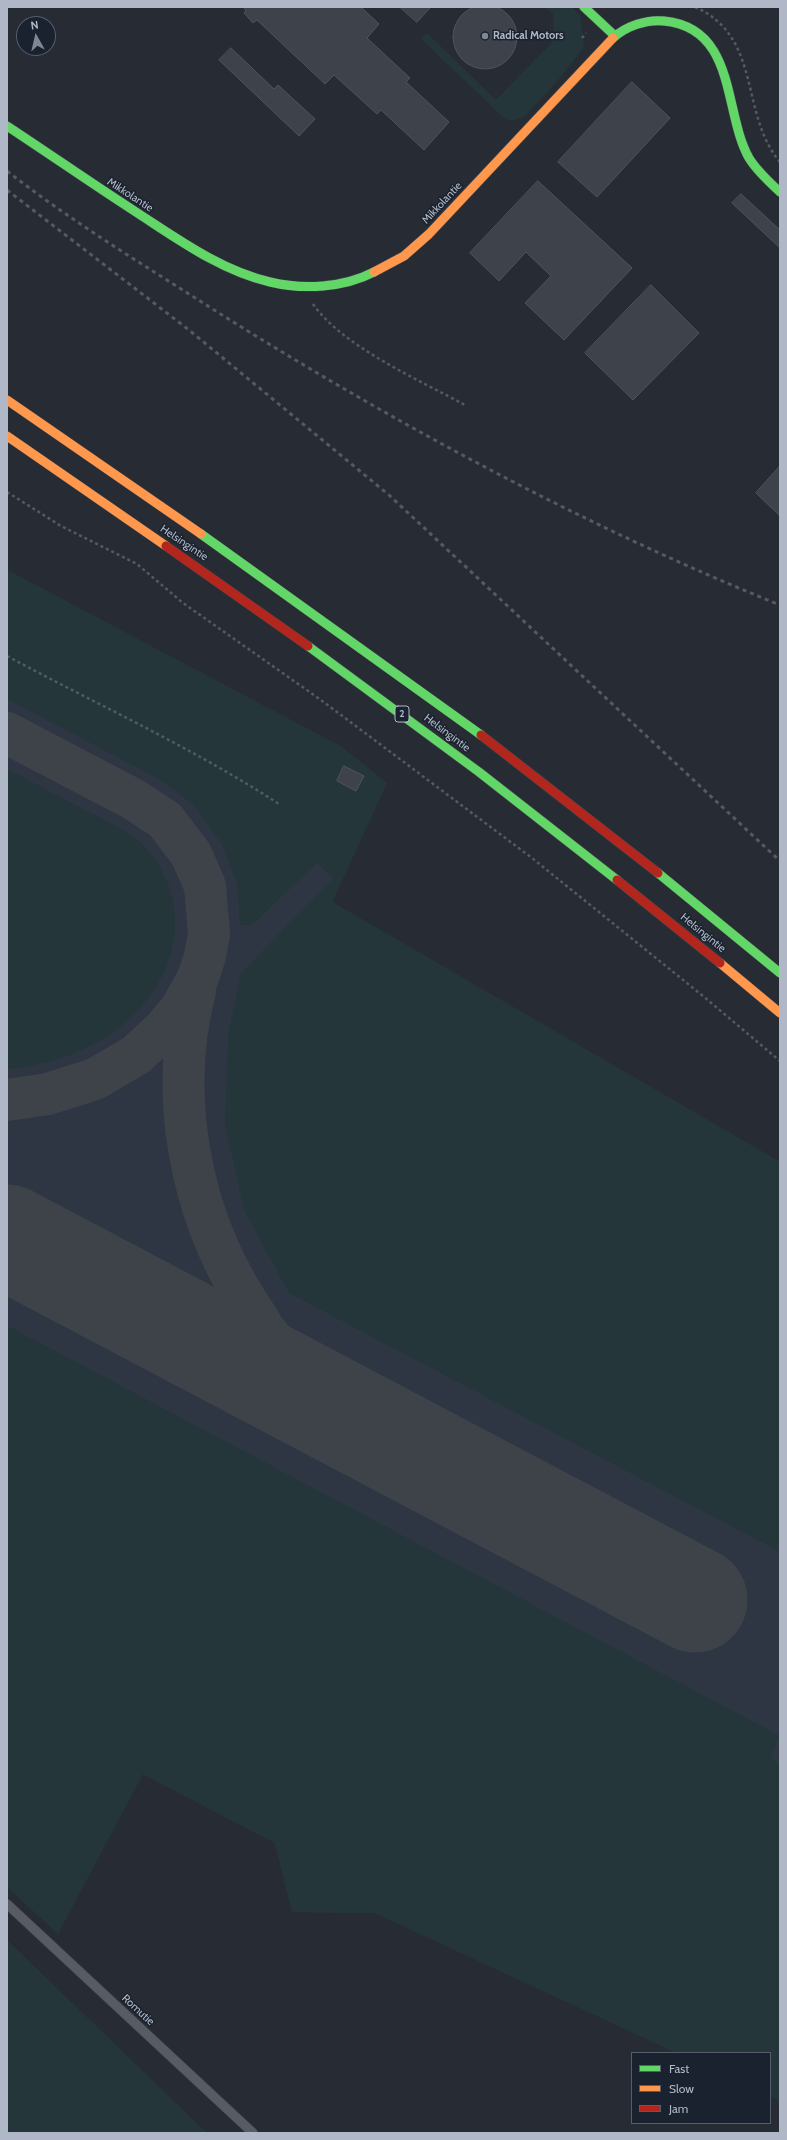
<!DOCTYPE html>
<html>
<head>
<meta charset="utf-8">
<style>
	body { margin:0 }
	#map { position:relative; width:787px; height:2140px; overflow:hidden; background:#272c34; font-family:Cabin,sans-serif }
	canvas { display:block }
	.frame { position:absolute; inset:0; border:8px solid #b0b8c7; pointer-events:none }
	.legend { position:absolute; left:631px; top:2052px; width:140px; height:72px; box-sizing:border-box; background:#1a222f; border:1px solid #565e6c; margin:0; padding:5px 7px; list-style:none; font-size:12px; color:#b0b8c7 }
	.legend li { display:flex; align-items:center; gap:8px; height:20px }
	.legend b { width:20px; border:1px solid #565e6c }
	.north { position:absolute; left:16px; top:16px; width:40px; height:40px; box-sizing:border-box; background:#1a222f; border:1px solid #565e6c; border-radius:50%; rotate:352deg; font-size:11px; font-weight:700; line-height:16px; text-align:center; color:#b0b8c7 }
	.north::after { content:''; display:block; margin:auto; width:14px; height:18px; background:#808794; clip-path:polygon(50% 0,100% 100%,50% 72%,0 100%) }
</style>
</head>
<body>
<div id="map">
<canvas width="787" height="2140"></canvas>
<div class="frame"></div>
<ul class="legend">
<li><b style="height:5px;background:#63d668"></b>Fast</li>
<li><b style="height:5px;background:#ff974d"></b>Slow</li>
<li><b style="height:5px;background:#b3261e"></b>Jam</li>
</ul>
<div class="north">N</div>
</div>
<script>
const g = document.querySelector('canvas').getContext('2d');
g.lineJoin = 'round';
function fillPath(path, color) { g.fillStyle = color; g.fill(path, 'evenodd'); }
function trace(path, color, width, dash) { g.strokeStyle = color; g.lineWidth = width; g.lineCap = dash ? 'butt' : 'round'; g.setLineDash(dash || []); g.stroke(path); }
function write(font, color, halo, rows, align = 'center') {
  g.font = font + ' Cabin,sans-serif'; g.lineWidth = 3; g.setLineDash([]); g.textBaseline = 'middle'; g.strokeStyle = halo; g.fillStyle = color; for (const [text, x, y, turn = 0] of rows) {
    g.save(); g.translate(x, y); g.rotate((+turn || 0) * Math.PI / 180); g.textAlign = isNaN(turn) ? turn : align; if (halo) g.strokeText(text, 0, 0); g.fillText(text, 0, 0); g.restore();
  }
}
fillPath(new Path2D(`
	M7,570L340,746L387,783L332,902L780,1162V2101L770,2096V2053H677L375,1913L292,1912L275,1843L7,1703Z`), '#2e3644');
fillPath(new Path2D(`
	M545,7H571L580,15L584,47L555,84L523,118L510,121L504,118L421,39L427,33L496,100L554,40L553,14Z
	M7,570L340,746L387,783L332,902L780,1162V1552L289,1293L244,1210L225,1124L228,1033L241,973L333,878L317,863L252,925H240L237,884L221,843L193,804L157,778L7,699Z
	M7,769C33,783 59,796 85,810C107,821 134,833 150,853C201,916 169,999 104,1038C75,1056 41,1066 7,1069Z
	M10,1327L780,1736L770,1758L780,1763V2101L770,2096V2053H677L375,1913L292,1912L275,1843L143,1774L58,1934L7,1887V1328Z
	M7,1940L207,2133H7Z`), '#24363a');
trace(new Path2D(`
	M7,733L133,799L165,820L191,854L205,886L209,934L205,956L198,978L180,1010L165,1028L136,1055L95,1079L48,1094L7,1100
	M195,991C168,1095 190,1212 247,1302C254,1312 260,1323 267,1333C281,1350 298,1369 315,1384C334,1401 356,1416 377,1432`), '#3e434a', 42);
trace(new Path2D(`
	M7,1237L695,1600`), '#3e434a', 105);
const building = new Path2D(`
	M453 37a32 32 0 1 1 64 0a32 32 0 1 1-64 0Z
	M243,7H361L379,24L367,38L410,78L406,82L449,122L424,150L381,110L377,114L334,75L325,84L257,20L253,23L244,13L246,10Z
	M400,7H431L417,22Z
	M231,48L274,89L278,85L315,119L299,136L219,60Z
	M632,82L670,118L597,197L558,162Z
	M538,181L632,268L564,340L525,303L551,276L526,252L499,281L470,253Z
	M741,194L780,230V248L732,203Z
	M651,285L699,333L633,400L585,353Z
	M780,466V516L756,493Z
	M344,766L364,776L356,791L337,781Z`);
fillPath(building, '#3e434b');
trace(building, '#4f545c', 1);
const lane = new Path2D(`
	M7,1904L253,2133`);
const fast = new Path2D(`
	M584,7L615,36
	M613,38C626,26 647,19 664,21C737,28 723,112 749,158C757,171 769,182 780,192
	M7,126C51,155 94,185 139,214C179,240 222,271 270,282C303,290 343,288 374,272
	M201,534L481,735
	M308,646L479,772L617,880
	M658,873L780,973`);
const slow = new Path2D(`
	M374,272L404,256L429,234L613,38
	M7,400L201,534
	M7,436L166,546
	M720,963L780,1013`);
const jam = new Path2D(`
	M166,546L308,646
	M481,735L658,873
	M617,880L720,963`);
trace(lane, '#43474d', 10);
trace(fast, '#43474d', 10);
trace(slow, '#43474d', 10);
trace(jam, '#43474d', 10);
trace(new Path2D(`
	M695,7C763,37 739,114 780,162
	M582,38L586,33
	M313,304C342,346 419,380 465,405
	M7,492L61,526L137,564L183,603L321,700L532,858L703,996L780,1061
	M7,656C98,705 193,748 279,804`), '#545a61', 2.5, [3, 3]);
trace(lane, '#575b63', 9);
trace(fast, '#63d668', 9);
trace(slow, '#ff974d', 9);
trace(jam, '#b3261e', 9);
trace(new Path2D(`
	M7,171C71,221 142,264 211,308C390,421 584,526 780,605
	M7,190L189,330L389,495L780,861`), '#565a60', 3, [4, 4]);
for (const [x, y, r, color] of [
	[485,36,4,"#808794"]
]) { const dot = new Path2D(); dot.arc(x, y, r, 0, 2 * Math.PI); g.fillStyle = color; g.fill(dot); trace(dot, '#1a222f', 1.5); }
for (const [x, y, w] of [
	[402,714,14]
]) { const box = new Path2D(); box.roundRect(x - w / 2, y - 8, w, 16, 3); g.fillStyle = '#1a222f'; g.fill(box); trace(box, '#b0b8c7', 1); }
write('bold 10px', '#b0b8c7', null, [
	["2",402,714]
]);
write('bold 11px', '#b0b8c7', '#1a222f', [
	["Radical Motors",493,36]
], 'left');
write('11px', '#b0b8c7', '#1a222f', [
	["Mikkolantie",130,195,33],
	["Mikkolantie",442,203,-47],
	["Helsingintie",184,543,34],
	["Helsingintie",447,733,37],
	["Helsingintie",703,933,39],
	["Romutie",138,2010,43]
]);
</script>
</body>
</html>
